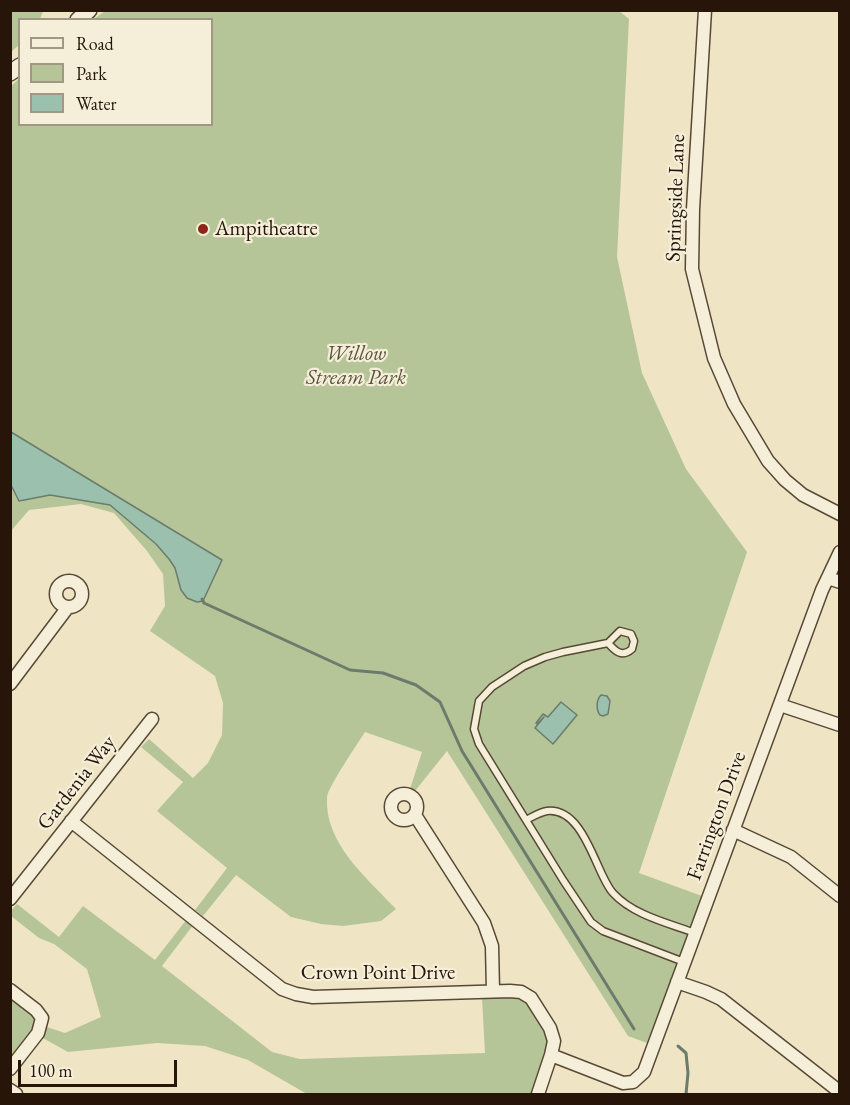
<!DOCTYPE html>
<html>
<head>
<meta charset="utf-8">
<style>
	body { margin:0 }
	#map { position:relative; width:850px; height:1105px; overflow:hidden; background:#efe5c5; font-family:"EB Garamond",serif }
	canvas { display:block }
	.frame { position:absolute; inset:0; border:12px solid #261508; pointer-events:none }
	.legend { position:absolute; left:18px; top:18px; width:195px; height:108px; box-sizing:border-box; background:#f5eed9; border:2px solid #a29785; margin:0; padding:8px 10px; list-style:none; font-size:18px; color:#261508 }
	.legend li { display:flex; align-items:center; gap:12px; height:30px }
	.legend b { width:30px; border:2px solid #a29785 }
	.scale { position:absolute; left:18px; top:1060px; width:159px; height:27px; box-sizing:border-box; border:3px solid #261508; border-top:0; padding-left:8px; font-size:18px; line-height:21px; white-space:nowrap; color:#261508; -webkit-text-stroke:4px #f5eed9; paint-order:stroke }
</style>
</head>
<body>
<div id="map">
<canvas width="850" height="1105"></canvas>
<div class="frame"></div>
<ul class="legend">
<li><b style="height:8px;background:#f5eed9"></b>Road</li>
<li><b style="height:16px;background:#b5c597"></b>Park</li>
<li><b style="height:16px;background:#9bc0ae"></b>Water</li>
</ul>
<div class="scale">100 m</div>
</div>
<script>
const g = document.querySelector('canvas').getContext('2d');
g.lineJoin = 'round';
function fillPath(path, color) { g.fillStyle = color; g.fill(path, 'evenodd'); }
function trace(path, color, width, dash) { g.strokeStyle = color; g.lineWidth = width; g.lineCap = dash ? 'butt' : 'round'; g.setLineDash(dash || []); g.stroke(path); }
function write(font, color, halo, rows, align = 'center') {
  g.font = font + ' "EB Garamond",serif'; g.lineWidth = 4.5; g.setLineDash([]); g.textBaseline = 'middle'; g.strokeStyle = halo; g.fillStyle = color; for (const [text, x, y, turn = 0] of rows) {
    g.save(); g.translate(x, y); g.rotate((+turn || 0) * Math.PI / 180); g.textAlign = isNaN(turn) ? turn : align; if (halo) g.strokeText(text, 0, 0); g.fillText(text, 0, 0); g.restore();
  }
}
fillPath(new Path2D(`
	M11,10L43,11L40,19L20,20L19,45L11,52Z
	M105,11H619L629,19L617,257L642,373L686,469L747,552L639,873L702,896L647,1043L628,1036L447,751L415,791L410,789L422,752L365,732C358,743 328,787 327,797C324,843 367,878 396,909L381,921L343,926L321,924L291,917L236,875L203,916L195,910L227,868L157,811L183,782L141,747L149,739L193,778L208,763L222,735L223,703L215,676L150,631L165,606L163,574L147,551L114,513L81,504L29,510L11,531V86L19,79L20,124H212V20L94,19Z
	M17,904L59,937L83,906L155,960L187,919L194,924L162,966L272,1052L300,1059L485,1053L482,998L515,997L527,1000L548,1033L550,1043L533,1094H307L248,1060L205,1046L157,1043L68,1052L41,1037L47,1027L65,1033L101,1017L87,969L54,944L39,938L11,916L10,912Z
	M10,993L41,1016L36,1028L10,1061Z`), '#b5c597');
const water = new Path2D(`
	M11,432L222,560L203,601L197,602L187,598L181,590L175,568L169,559L156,544L110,505L50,495L19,501L11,485Z
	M601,695L607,696L610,701L608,714L603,716L600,715C596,710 596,700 601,695Z
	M561,702L577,715L553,744L535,728L544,717L537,724L536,723L543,714L548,717Z`);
fillPath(water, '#9bc0ae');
trace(water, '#6c7c6c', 1.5);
trace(new Path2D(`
	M202,599L204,603L350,670L383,673L416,685L440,702L462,751L634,1029
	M678,1046L686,1053L688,1073L686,1094`), '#6c7c6c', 3);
const service = new Path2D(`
	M608,643C615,651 622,658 632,649L634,641L631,634L620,631L608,643L563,652L545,657L524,666L492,687L479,701L474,729L479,744L563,880L591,922L603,931L684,962
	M526,820C532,817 540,812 547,811C585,807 596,875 613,893C633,915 668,923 695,933`);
const minor = new Path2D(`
	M705,10L693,209L692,269L714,358L734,404L768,461L785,480L803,495L840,514
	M828,578L840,582
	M56 594a13 13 0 1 1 26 0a13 13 0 1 1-26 0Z
	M10,684L68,607
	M780,705L840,725
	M391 807a13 13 0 1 1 26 0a13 13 0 1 1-26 0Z
	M415,815L484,923L492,946L493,991
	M71,821L282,989L296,994L313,997L510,991L521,992L531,998L550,1028L554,1041L551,1055L623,1083L633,1082L644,1072L822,590L840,552
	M733,830L791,857L840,896
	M10,899L152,719
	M677,982L706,992L721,999L840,1092
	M10,990L36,1010L42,1018L38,1033L10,1069
	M10,1090L16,1094
	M538,1094L551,1055`);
const tertiary = new Path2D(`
	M78,20L89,10
	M10,73L20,66`);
trace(service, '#584937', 9);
trace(minor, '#584937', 15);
trace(tertiary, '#584937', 18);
trace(service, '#f5eed9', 6);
trace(minor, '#f5eed9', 12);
trace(tertiary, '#f5eed9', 15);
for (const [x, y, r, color] of [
	[203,229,6,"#8f2418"]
]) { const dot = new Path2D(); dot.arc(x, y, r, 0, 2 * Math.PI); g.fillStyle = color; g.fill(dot); trace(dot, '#f5eed9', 2); }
write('21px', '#261508', '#f5eed9', [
	["Springside Lane",676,198,-88],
	["Gardenia Way",77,783,-52],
	["Farrington Drive",717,816,-70],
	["Crown Point Drive",378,973]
]);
write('21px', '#261508', '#f5eed9', [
	["Ampitheatre",215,229]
], 'left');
write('italic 21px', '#58533a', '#f5eed9', [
	["Willow",356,354],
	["Stream Park",356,378]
]);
</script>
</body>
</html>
